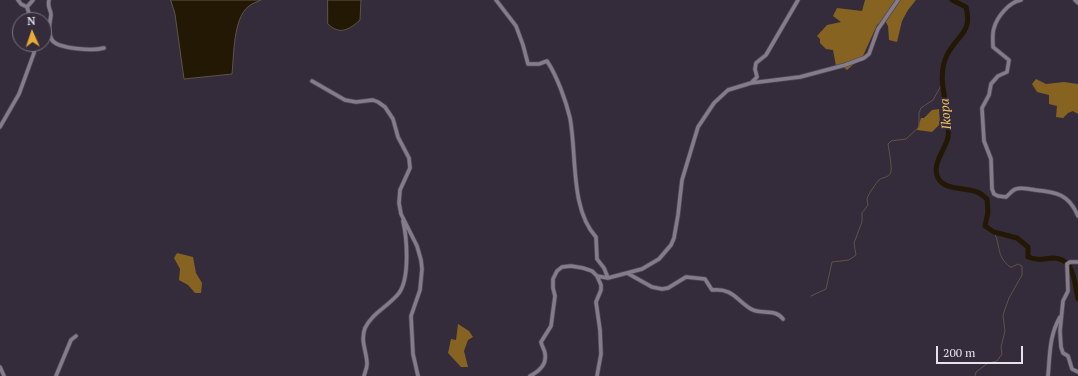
<!DOCTYPE html>
<html>
<head>
<meta charset="utf-8">
<style>
	body { margin:0 }
	#map { position:relative; width:1078px; height:376px; overflow:hidden; background:#342c3a; font-family:"PT Serif",serif }
	canvas { display:block }
	.north { position:absolute; left:12px; top:12px; width:40px; height:40px; box-sizing:border-box; background:#342c3a; border:1px solid #7b7480; border-radius:50%; rotate:357deg; font-size:11px; font-weight:700; line-height:16px; text-align:center; color:#e6e1ea }
	.north::after { content:''; display:block; margin:auto; width:14px; height:18px; background:#e7ac36; clip-path:polygon(50% 0,100% 100%,50% 72%,0 100%) }
	.scale { position:absolute; left:936px; top:346px; width:87px; height:18px; box-sizing:border-box; border:2px solid #e6e1ea; border-top:0; padding-left:5px; font-size:12px; line-height:14px; white-space:nowrap; color:#e6e1ea; -webkit-text-stroke:3px #342c3a; paint-order:stroke }
</style>
</head>
<body>
<div id="map">
<canvas width="1078" height="376"></canvas>
<div class="north">N</div>
<div class="scale">200 m</div>
</div>
<script>
const g = document.querySelector('canvas').getContext('2d');
g.lineJoin = 'round';
function fillPath(path, color) { g.fillStyle = color; g.fill(path, 'evenodd'); }
function trace(path, color, width, dash) { g.strokeStyle = color; g.lineWidth = width; g.lineCap = dash ? 'butt' : 'round'; g.setLineDash(dash || []); g.stroke(path); }
function write(font, color, halo, rows, align = 'center') {
  g.font = font + ' "PT Serif",serif'; g.lineWidth = 3.5; g.setLineDash([]); g.textBaseline = 'middle'; g.strokeStyle = halo; g.fillStyle = color; for (const [text, x, y, turn = 0] of rows) {
    g.save(); g.translate(x, y); g.rotate((+turn || 0) * Math.PI / 180); g.textAlign = isNaN(turn) ? turn : align; if (halo) g.strokeText(text, 0, 0); g.fillText(text, 0, 0); g.restore();
  }
}
fillPath(new Path2D(`
	M865,0H916L908,10L902,21L897,42L889,40L888,26L884,19L877,25L863,56L847,70L842,66H836L833,50L826,49L820,43V39L817,36L827,25L841,22L833,16L837,8L862,11Z
	M1036,79L1046,84L1064,82L1078,84V114L1073,111L1068,113L1063,118L1056,117L1057,106L1049,104V95L1037,92L1032,84Z
	M939,109L940,124L932,132L917,130L921,118H924L932,110Z
	M177,253L193,257L196,273L202,283L201,293H195L188,285L179,280L180,269L174,258Z
	M458,324L469,331L473,337L468,340L464,351L468,367H461L448,353L451,339L456,340Z`), '#866320');
const water = new Path2D(`
	M171,0H261C257,2 253,3 249,6C233,18 234,55 232,74L184,79L175,14Z
	M328,0H361L360,20C350,29 340,36 328,24Z`);
fillPath(water, '#231804');
trace(water, '#5e5449', 1);
trace(new Path2D(`
	M811,296L826,289L832,262L849,260L856,255L854,243L862,222V213L868,205C868,203 867,201 867,199C867,196 877,182 879,180C882,177 889,178 891,172C892,167 889,150 888,144L891,141L906,139L919,127V113L921,108L933,100L942,84
	M975,376L976,372L988,363H989L997,361L1002,354L1001,347L1005,331L1003,316L1004,312L1009,298L1022,275V266L1018,264L1012,267H1010C996,256 1001,246 994,232`), '#5e5449', 1);
trace(new Path2D(`
	M952,0L966,7C973,33 957,35 947,55C934,82 952,109 948,137C946,149 931,164 938,178C945,191 966,187 977,192C981,193 984,197 987,199L988,212L985,226L994,232L1017,238L1028,247V257C1039,261 1042,259 1053,258C1075,258 1074,282 1078,299`), '#231804', 5);
const street = new Path2D(`
	M18,0L21,4L27,7L31,20
	M49,0C47,8 51,9 51,15C50,23 47,32 52,40C58,49 93,51 104,48
	M496,0L516,26L523,45L528,64H539L547,61C557,76 566,101 570,118C577,155 570,209 596,237L597,259L604,268L608,278
	M1021,0C1009,2 997,17 994,28C992,34 993,41 993,47L1009,60L1007,72L998,76L991,84L989,95L982,108L984,141L991,159L992,189L994,194L998,196L1006,197C1009,195 1012,190 1016,189C1021,187 1030,189 1035,190C1056,192 1069,194 1078,216
	M1075,0L1078,3
	M27,7L33,0
	M312,81L345,100L356,102L373,100L378,102L385,107L393,119L398,137L409,158L410,168L400,190L399,203L401,214L417,246L421,260L422,269L420,290L411,316L413,354L418,376
	M752,82L757,77L755,69L756,63L766,55L798,0
	M0,127L19,94L34,53V44
	M1078,262H1070L1067,264L1068,291L1063,301L1060,331L1061,347L1063,353L1068,356L1072,369L1078,372
	M627,273L652,287L662,289L668,288L686,277L705,279L712,290C733,288 736,300 751,309C761,315 775,308 783,319
	M0,367L4,376
	M56,376L71,340L76,336
	M364,376C365,372 367,368 367,364C367,352 360,341 365,328C372,313 389,306 399,293C410,278 407,238 403,221
	M530,376C538,372 547,365 545,354C545,350 542,347 541,342L551,326L555,296L553,288V279L557,271L562,267L571,266L583,268L592,271L597,276L608,278L642,269L659,259L671,245L674,238L678,215L682,180L698,127L714,103L728,90L751,83L800,77L845,65L864,58L869,54L878,29L898,0
	M597,376L601,354L600,330L596,302L601,290V285L597,276
	M1048,376C1050,355 1049,336 1060,317`);
trace(street, '#514a55', 5);
trace(street, '#847c8b', 3.5);
write('italic 13px', '#f4c166', '#342c3a', [
	["Ikopa",946,114,-95]
]);
</script>
</body>
</html>
